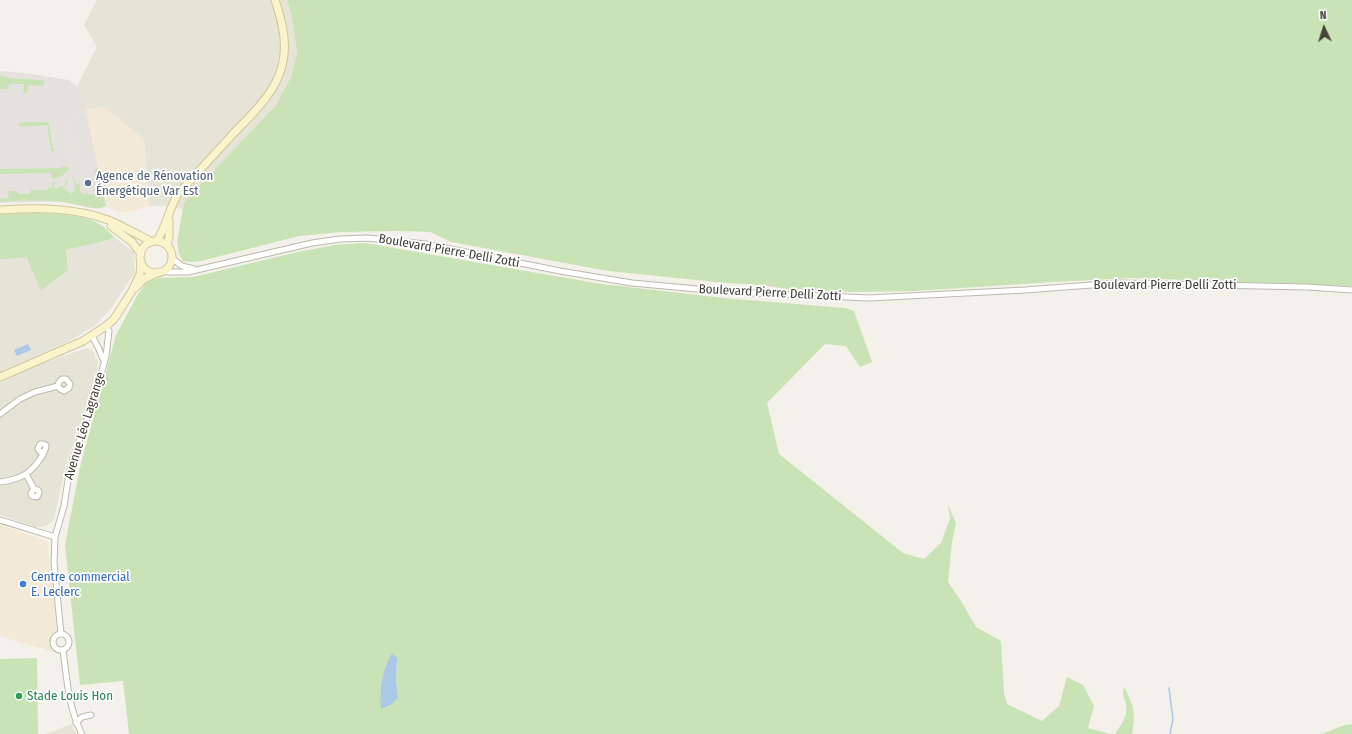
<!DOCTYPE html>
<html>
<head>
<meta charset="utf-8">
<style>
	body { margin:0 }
	#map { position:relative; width:1352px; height:734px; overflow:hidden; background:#f3f1e9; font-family:"Fira Sans Condensed",sans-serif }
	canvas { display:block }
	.north { position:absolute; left:1304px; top:8px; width:40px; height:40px; -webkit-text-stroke:3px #fff; paint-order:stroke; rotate:356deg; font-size:11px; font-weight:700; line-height:16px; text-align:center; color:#454238 }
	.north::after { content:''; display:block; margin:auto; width:14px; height:18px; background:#454238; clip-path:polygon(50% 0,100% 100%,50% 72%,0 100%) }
</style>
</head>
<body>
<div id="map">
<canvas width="1352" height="734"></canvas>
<div class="north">N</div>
</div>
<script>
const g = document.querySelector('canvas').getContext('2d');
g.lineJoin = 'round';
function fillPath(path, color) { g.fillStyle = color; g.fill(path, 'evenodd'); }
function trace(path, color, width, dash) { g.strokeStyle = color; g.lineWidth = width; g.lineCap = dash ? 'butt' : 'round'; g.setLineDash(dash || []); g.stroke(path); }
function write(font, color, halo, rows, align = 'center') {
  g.font = font + ' "Fira Sans Condensed",sans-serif'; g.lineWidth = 3.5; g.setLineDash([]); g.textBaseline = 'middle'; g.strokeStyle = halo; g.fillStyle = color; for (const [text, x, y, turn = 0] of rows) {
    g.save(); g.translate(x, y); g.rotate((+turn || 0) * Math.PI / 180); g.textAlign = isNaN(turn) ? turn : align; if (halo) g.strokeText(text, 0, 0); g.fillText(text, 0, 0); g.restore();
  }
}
fillPath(new Path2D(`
	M97,0H287L292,17L297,53L291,77L276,105L184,202L183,209L165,206H149L144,139L103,107L86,110L82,90L77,86L97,47L84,25Z
	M115,238L134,252L135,272L110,310L94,326L69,341L0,372V260L26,257L41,289L68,270L66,250L97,243Z
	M89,348L93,351L98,362L97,372L89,399L66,464L55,515L52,522L43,527H35L0,515V383L29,368L84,349Z
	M71,724L77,734H46Z`), '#e6e3d7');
fillPath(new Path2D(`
	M103,107L144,139L149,206L125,213L106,207L86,110Z
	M0,525L47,541L55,606L57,653L0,636Z`), '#f2ead6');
fillPath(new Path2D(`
	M0,71L32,74L69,80L82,90L106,207L78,201L0,203Z`), '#e5e2dd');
fillPath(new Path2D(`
	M287,0H1352V286L1131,278L1053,282L915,291L852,292L787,289L763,285L726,283L608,271L451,242L430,232L397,231L341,232L299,236L201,261L191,262L183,261L179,254L177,242L184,202L276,105L291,77L297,53L292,17Z
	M0,76L17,79L44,80V86L28,85L27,93H23L24,84H9L8,89H0Z
	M26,122H48L50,128L53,148L56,150L53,151L52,155L48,133V125L19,127V123Z
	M67,166L69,170C63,175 60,178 52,179L51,173L0,174V169L59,168Z
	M98,168L106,206C97,211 88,207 78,205C54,199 25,200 0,202V199L9,198L8,193L9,191H17L18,194H30L31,190H47V188H52V183L56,182L53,187L56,189L59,187L64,186L67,180L68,182L63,188L72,194C77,188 74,182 72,175H73L76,184L80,183V192H82V194L88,193V195L92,194L93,195L99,194L95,171V169Z
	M30,213C49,213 85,214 101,225C106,228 111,234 115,238L97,243L66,250L68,270L41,290L26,257L0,260V214Z
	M365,243L601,284L724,298L845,308L854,311L872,362L860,367L846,346L825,344L767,403L779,454L903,553L924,559L941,543L950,519L948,505L956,523L952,542L948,582L961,601L976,627L1001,641L1004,694L1007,704L1042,721L1059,706L1067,677L1083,685L1094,706L1088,728L1111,734H129L123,681L80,685L65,545L80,467L116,335L138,294L148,281L158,278L193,277L298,252L334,245ZM397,658L396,678L398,697L386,664Z
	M37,658L38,734H0V659Z
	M1124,687C1134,706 1136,713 1132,734H1115C1120,726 1128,717 1126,707C1126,698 1121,697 1124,687Z
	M1352,724V734H1321L1345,725Z`), '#c9e3b6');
fillPath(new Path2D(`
	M77,110H85L86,114L81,115L82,119L70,123L68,119L63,122L61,118L66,116L71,118L78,116Z
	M55,124L57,127L55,129L58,149L53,148L50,129Z
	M73,125L80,159L71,160H67L63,126Z
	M46,138H49L52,158L47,157Z
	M95,159L96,163L80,165L79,160Z
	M94,166L95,171L81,173L80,169Z
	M97,243L98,252L78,256L76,247Z`), '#e4e3e0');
fillPath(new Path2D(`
	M28,344L31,350L17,356L14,350Z
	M392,653L397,658L396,679L398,697L396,700L390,705L381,709C379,688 382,672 392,653Z`), '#abc8e9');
trace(new Path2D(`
	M1169,688L1173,719L1170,734`), '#abc8e9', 1.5);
const street = new Path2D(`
	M172,258L182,266L194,269
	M163,271L169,272H188L312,243L340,239L367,238L426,244L560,271L632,283L730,292L869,298L1025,290L1118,283L1307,287L1352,290
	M92,336L98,347L104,361
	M0,414L20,399L35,392L58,386L59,382L62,379H66L70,384L69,388L64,391L60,389L58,386
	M26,474L34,489L31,493L32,496L37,497L39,493L38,490L34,489
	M0,482C8,481 17,479 24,475C32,471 46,454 46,445L43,444H40L38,449L43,455
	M0,520L55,537
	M61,634L54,563L55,537L64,506L69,474L73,459L96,393L106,356L109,331L106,326
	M53 642a8 8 0 1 1 16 0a8 8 0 1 1-16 0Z
	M63,650C67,679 68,707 82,734
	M76,723L82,717L91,715`);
const secondary = new Path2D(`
	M0,210C36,208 74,207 108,220C121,225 134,233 147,239L151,242
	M111,226L132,242L141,254
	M157,241C166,226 169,209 178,194C196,174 214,155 232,135C251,115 275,94 282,66C288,44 282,21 275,0
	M140 257a16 16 0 1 1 32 0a16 16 0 1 1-32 0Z
	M167,245L169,237V220
	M135,288L144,279L158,272
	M0,377L83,341L106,326L114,319L132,291L140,274L141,261`);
trace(street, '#bdb9ac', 7);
trace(secondary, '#cec69d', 9);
trace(street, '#fff', 5);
trace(secondary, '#f9f4cc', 7);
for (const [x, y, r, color] of [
	[88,183,4,"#5c6f8a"],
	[23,584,4,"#3f7fe0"],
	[19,696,4,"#2e9e5b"]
]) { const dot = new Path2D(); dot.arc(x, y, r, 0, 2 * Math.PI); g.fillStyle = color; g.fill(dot); trace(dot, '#fff', 1.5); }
write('13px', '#4e5e75', '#fff', [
	["Agence de Rénovation",96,176],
	["Énergétique Var Est",96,191]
], 'left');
write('13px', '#454238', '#fff', [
	["Boulevard Pierre Delli Zotti",449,251,10],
	["Boulevard Pierre Delli Zotti",1165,285],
	["Boulevard Pierre Delli Zotti",770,293,3],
	["Avenue Léo Lagrange",85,426,-73]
]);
write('13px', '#366cbe', '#fff', [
	["Centre commercial",31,577],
	["E. Leclerc",31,592]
], 'left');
write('13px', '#27864d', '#fff', [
	["Stade Louis Hon",27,696]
], 'left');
</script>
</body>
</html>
